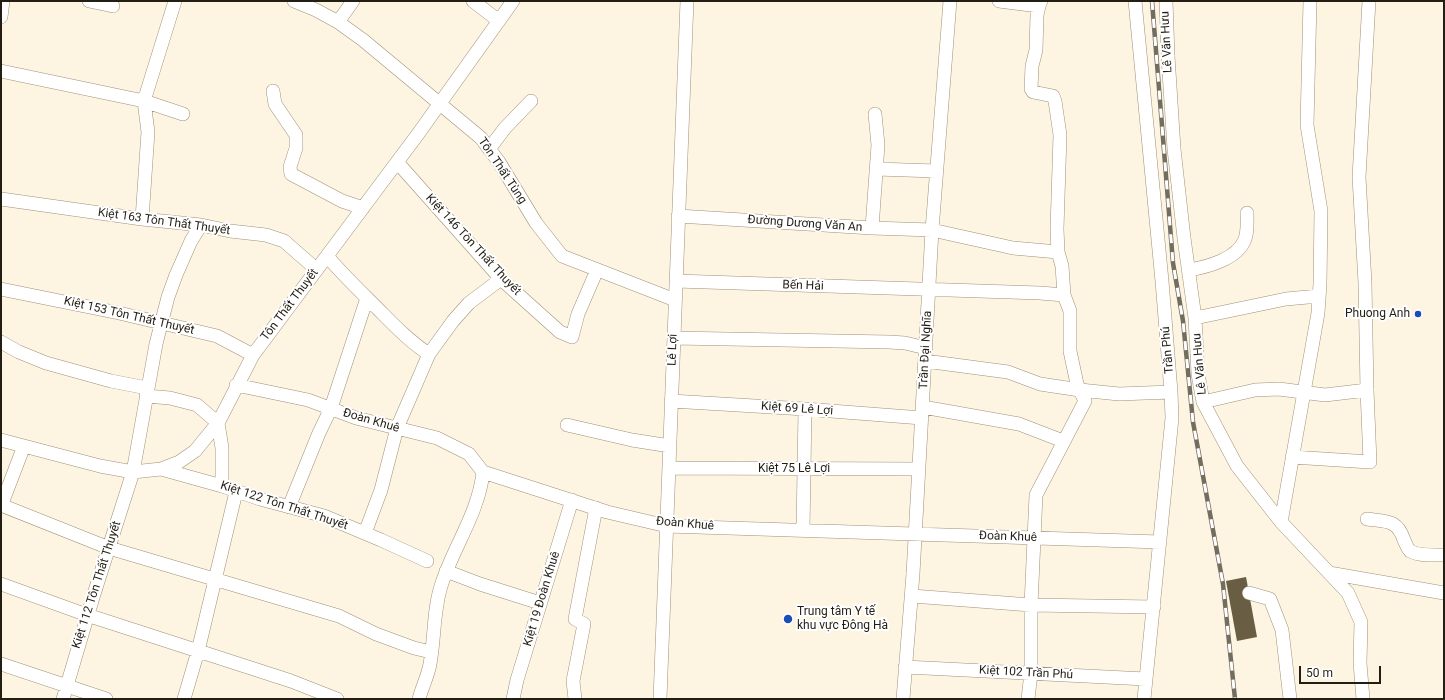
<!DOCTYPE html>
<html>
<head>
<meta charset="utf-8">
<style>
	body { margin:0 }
	#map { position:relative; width:1445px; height:700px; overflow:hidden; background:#fdf4e2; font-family:Roboto,sans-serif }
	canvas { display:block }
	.frame { position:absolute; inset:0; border:2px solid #231e14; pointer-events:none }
	.scale { position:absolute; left:1299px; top:666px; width:82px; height:18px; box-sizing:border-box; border:2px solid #231e14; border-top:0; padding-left:5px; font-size:12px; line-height:14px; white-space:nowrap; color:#231e14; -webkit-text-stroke:3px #fff; paint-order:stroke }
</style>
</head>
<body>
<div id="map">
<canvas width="1445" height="700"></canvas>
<div class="frame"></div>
<div class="scale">50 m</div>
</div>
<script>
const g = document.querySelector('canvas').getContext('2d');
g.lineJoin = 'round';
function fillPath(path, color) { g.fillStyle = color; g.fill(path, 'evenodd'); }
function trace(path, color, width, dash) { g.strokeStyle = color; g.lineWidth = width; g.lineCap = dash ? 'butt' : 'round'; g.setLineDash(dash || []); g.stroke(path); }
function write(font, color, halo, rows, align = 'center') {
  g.font = font + ' Roboto,sans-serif'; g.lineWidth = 4; g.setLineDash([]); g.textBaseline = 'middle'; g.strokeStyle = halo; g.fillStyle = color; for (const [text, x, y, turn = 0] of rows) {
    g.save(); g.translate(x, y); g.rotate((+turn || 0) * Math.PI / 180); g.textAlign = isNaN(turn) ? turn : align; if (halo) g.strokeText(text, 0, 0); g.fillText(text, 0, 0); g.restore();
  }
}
fillPath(new Path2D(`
	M1246,577L1257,637L1237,641L1226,581Z`), '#695d44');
const minor = new Path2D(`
	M89,1L113,6
	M294,1L316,10L338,22L363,40L481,138L499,162L536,223L562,256L675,300
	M473,1L499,21
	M999,1L1039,6
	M1041,1L1039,6L1037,15L1036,50L1032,66L1031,89L1033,92L1053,96L1055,101L1060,135L1057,229L1058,252L1062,266L1064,295
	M1135,1L1162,281L1171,392L1172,418L1144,699
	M1166,1L1168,56L1174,149L1184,238L1195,318L1198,374L1203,402L1237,466L1281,522L1348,593L1361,622L1360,663L1363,699
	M1,17L3,1
	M338,22L353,1
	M1,71L144,101L183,114
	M273,91L275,104L296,135V148L290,167L291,174L342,201L363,208
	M489,149L505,128L531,101
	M397,162L501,279L560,332L572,337L578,314L597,270
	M876,169L936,171
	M1,199L142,219L201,225L230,231L266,235L284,241L316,269
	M678,216L872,228L932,230L1013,248L1058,252
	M142,219L148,132L144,101L175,1
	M872,228L878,145L875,114
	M327,256C343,275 361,292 378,309C394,325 410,342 429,354
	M1189,270C1207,267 1238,259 1245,239C1248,231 1247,222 1247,213
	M676,281L1040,293L1064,295L1070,311V351L1077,384L1085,401L1036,495L1031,605V673L1028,699
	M1,289L119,313L217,336L253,355
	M1195,318L1286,299L1319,296
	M674,338L889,342L905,343L926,348
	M1,342L19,352L46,363L111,381L147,388
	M925,361L1008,372L1040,384L1080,390L1119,394L1171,392
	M236,385L308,400L356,418L437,438L469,454L483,472L607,512L667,526L1160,542
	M146,396L170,398L197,405L218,423L222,448V486
	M671,401L805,409L922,418
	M1203,402L1255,390L1279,389L1325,395L1367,390
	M923,407L1019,424L1063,441
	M567,425L632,440L670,446
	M1,440L100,466L133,472L161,469L179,462L195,451L218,423L253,355L418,134L513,1
	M1292,457L1370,462L1367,390L1365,283L1359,177L1369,1
	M669,468L919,469
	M161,469L222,486L260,499L324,516L381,540L427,561
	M1,505L109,548L339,616L376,634L414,648L431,652
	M1,506L24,446
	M289,507L319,433L331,408L367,298
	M1367,519C1387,522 1397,519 1404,540C1406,544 1407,548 1410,551C1419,556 1434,555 1444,555
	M1281,522L1318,313L1320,284L1321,211L1307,125L1310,1
	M803,530L805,409
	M365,533L381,490L397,428L429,354L453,321L469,303L501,279
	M446,571L480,584L540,603
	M1329,573L1444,593
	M1,584L87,615L291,681L337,699
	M1249,593L1270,599L1282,630L1290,699
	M912,596L1031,605L1154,607
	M1,664L106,699
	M905,667L1146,679
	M63,699L94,594L133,472L156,344L168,297L176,275L191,241L201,225
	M184,699L198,651L236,492
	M419,699C422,687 428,676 430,664C435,637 433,609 442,583C454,546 479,512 483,472
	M513,699L517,680L572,500
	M575,699L573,681L584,624L575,619L596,508
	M660,699L687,1
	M903,699L913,574L932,230L950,1`);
trace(minor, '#9f9177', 14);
trace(minor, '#fff', 13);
const rail = new Path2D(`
	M1152,1L1173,263L1183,321L1193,422L1223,584L1235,699`);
trace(rail, '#736d60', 4.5);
trace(rail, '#fff', 3, [9]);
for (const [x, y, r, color] of [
	[1418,314,4,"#1b4dba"],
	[788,619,5,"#1b4dba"]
]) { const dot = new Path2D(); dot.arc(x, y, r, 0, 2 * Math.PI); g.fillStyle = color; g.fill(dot); trace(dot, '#fff', 1.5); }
write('12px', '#231e14', '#fff', [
	["Lê Văn Hưu",1167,42,-93],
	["Tôn Thất Tùng",502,171,56],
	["Kiệt 163 Tôn Thất Thuyết",164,222,8],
	["Đường Dương Văn An",805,224,4],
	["Kiệt 146 Tôn Thất Thuyết",473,245,47],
	["Bến Hải",803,286,2],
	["Tôn Thất Thuyết",290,305,-53],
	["Kiệt 153 Tôn Thất Thuyết",129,316,13],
	["Lê Lợi",673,350,-88],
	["Trần Đại Nghĩa",926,350,-87],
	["Trần Phú",1168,350,-95],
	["Lê Văn Hưu",1200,364,-95],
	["Kiệt 69 Lê Lợi",797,409,4],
	["Đoàn Khuê",371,421,16],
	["Kiệt 75 Lê Lợi",794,469],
	["Kiệt 122 Tôn Thất Thuyết",284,506,18],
	["Đoàn Khuê",685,524,5],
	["Đoàn Khuê",1008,537,2],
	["Kiệt 112 Tôn Thất Thuyết",97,585,-72],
	["Kiệt 19 Đoàn Khuê",542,599,-73],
	["Kiệt 102 Trần Phú",1026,673,3]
]);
write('12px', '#231e14', '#fff', [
	["Phuong Anh",1410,314],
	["Trung tâm Y tế",797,612,"left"],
	["khu vực Đông Hà",797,626,"left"]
], 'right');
</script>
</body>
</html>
